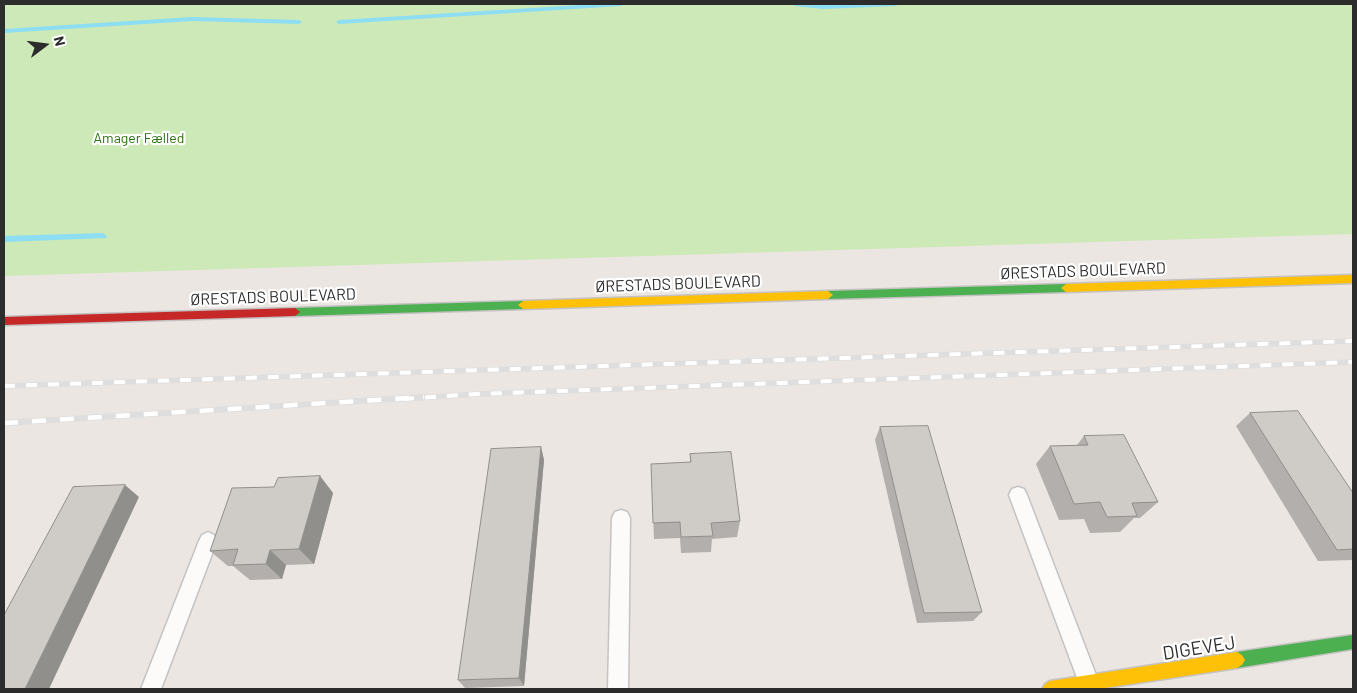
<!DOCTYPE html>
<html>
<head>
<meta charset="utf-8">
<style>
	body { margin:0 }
	#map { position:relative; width:1357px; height:693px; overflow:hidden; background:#ebe6e1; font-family:Barlow,sans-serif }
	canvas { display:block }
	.frame { position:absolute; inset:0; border:5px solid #2c2c2c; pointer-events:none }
	.north { position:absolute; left:20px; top:20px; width:50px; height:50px; -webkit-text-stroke:4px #fff; paint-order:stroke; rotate:75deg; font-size:14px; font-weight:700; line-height:20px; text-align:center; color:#2c2c2c }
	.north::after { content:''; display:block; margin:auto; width:18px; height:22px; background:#2c2c2c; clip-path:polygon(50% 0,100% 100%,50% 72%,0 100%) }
</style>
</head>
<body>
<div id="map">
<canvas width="1357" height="693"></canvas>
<div class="frame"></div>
<div class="north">N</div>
</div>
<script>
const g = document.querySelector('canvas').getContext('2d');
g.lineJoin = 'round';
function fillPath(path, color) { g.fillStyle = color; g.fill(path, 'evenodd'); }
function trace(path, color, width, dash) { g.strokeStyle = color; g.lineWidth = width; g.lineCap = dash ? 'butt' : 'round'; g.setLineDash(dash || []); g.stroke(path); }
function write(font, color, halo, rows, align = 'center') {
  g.font = font + ' Barlow,sans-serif'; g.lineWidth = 4.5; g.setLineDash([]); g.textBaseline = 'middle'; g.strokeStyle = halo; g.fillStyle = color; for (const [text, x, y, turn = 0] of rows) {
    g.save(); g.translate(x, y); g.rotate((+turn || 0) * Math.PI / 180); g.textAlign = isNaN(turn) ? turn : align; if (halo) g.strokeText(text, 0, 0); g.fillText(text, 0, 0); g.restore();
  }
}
fillPath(new Path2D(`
	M4,4H1353V234L4,276Z`), '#cde9b7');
fillPath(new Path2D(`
	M596,4H624L621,6L339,24L336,22L339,20Z
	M792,4H899L896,6L823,9L795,6Z
	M192,17L299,20L302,22L299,24L192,21L4,33V29Z
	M103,233L107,236L106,238L4,242V236Z`), '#8ddef3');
const lane = new Path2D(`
	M1018,487L1024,489L1027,495L1099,683L1097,689H1081L1079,683L1009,495L1012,489Z
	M621,510L627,512L630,518L628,689H608L612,518L615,512Z
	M208,532L214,535L217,541L161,689H141L199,541L202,535Z`);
const fast = new Path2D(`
	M1066,284L1071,288L1066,292L828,299L823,295L828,291Z
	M523,301L528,305L523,309L295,316L290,312L295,308Z
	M1353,635V649L1237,668L1232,665L1229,660L1232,655L1237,652Z`);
const slow = new Path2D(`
	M1353,275V283L1066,292L1061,288L1066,284Z
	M828,291L833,295L828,299L523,309L518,305L523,301Z
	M1237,652L1242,655L1245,660L1242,665L1237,668L1098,689H1042L1045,684L1050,681Z`);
const jam = new Path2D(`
	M295,308L300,312L295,316L4,325V317Z`);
trace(lane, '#c4c2c3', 3);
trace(fast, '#c4c2c3', 3);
trace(slow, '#c4c2c3', 3);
trace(jam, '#c4c2c3', 3);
fillPath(lane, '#fcfbfa');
fillPath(fast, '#4caf50');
fillPath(slow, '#ffc107');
fillPath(jam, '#c62828');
const railFar1 = new Path2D(`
	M4,386L1353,341
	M403,399L478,394L1353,362`);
const rail = new Path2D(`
	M4,423L424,397`);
trace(railFar1, '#dededf', 5.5);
trace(rail, '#dededf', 6);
trace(railFar1, '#fff', 4, [11]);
trace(rail, '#fff', 4.5, [14]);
fillPath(new Path2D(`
	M1250,413L1353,493V560L1318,561L1236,426Z
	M880,427L982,612L973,621L917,623L875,440Z
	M1084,436L1158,502L1140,518H1134L1120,532L1090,533L1084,519L1059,520L1036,464L1050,446L1077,445Z
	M541,447L544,460L524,686L465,688L458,680Z
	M690,454L740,521L737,537L712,539L711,552L681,553L680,538L654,539L651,464L690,462Z
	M320,476L333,493L314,564L286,565L282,579L250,580L233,566H228L210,551Z`), '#b2afac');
fillPath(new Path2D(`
	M541,447L544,460L524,686L519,678Z
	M320,476L333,493L314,564L299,549Z
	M125,485L139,497L49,689H25Z
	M270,550L286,565L282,579L266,564Z`), '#918f8c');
const building = new Path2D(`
	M1298,411L1353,493V549L1337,550L1250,413Z
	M928,426L982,612L924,613L880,427Z
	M1124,435L1158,502L1132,503L1137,516L1107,517L1100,502L1074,504L1050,446L1088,445L1084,436Z
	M541,447L519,678L458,680L491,449Z
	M731,452L740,521L711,523L713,536L681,537L680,522L653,523L651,464L691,462L690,454Z
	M320,476L299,549L270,550L266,564L233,565L238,549L210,551L232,488L274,487L278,478Z
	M125,485L25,689H4V615L73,487Z`);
fillPath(building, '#cfccc8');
trace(building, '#918f8c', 1);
write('14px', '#2b7113', '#fff', [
	["Amager Fælled",139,138]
]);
write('16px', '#2c2c2c', '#fff', [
	["ØRESTADS BOULEVARD",1083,271,-2],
	["ØRESTADS BOULEVARD",678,284,-2],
	["ØRESTADS BOULEVARD",273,297,-2]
]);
write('19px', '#2c2c2c', '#fff', [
	["DIGEVEJ",1199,648,-9]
]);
</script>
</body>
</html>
